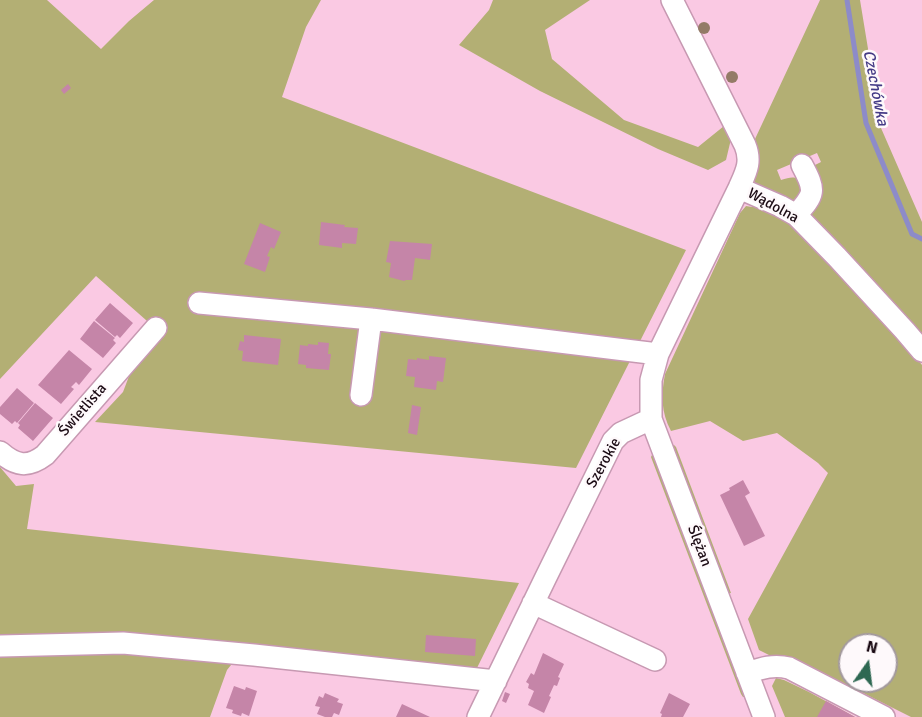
<!DOCTYPE html>
<html>
<head>
<meta charset="utf-8">
<style>
	body { margin:0 }
	#map { position:relative; width:922px; height:717px; overflow:hidden; background:#fac9e3; font-family:Signika,sans-serif }
	canvas { display:block }
	.north { position:absolute; left:838px; top:633px; width:60px; height:60px; box-sizing:border-box; background:#fef9fb; border:2px solid #a3999e; border-radius:50%; rotate:14deg; font-size:16px; font-weight:700; line-height:24px; text-align:center; color:#1a0a13 }
	.north::after { content:''; display:block; margin:auto; width:21px; height:27px; background:#2e6852; clip-path:polygon(50% 0,100% 100%,50% 72%,0 100%) }
</style>
</head>
<body>
<div id="map">
<canvas width="922" height="717"></canvas>
<div class="north">N</div>
</div>
<script>
const g = document.querySelector('canvas').getContext('2d');
g.lineJoin = 'round';
function fillPath(path, color) { g.fillStyle = color; g.fill(path, 'evenodd'); }
function trace(path, color, width, dash) { g.strokeStyle = color; g.lineWidth = width; g.lineCap = dash ? 'butt' : 'round'; g.setLineDash(dash || []); g.stroke(path); }
function write(font, color, halo, rows, align = 'center') {
  g.font = font + ' Signika,sans-serif'; g.lineWidth = 5; g.setLineDash([]); g.textBaseline = 'middle'; g.strokeStyle = halo; g.fillStyle = color; for (const [text, x, y, turn = 0] of rows) {
    g.save(); g.translate(x, y); g.rotate((+turn || 0) * Math.PI / 180); g.textAlign = isNaN(turn) ? turn : align; if (halo) g.strokeText(text, 0, 0); g.fillText(text, 0, 0); g.restore();
  }
}
fillPath(new Path2D(`
	M0,0H47L101,49L129,21L154,0H321L306,27L282,97L686,250L576,468L95,422L123,392L131,371L155,328L96,276L0,379Z
	M493,0H590L545,30L552,59L624,120L698,147L724,126L731,139L726,160L708,170L658,149L540,91L459,45L489,10Z
	M820,0H860L881,128L922,222V337C888,295 849,258 809,221L814,171L815,165L821,162L817,153L777,170L781,180C793,176 797,176 806,185L796,205L756,187L754,180L757,155L755,139Z
	M752,202L792,224L901,339L922,365V717H911L791,657L769,655L759,650L748,619L828,473L818,463L777,433L743,441L710,421L671,431C661,412 661,395 665,374L740,213L746,206L752,207ZM850,645H886V681H850Z
	M674,445L676,447L731,593L726,594L670,446Z
	M653,453L748,697H743L741,694L651,457Z
	M0,467L16,486L34,484L27,529L519,583L474,674L239,655L227,670L210,717H0Z
	M776,678L784,680L809,692L855,717H785L772,686Z`), '#b3af74');
trace(new Path2D(`
	M847,0L866,123L912,234L922,239`), '#8d8bc9', 5);
fillPath(new Path2D(`
	M68,84L71,88L64,94L61,90Z
	M321,222L345,225L344,227L358,228L356,244L342,243V248L319,245Z
	M260,223L281,232L274,249L271,247L267,256L270,257L265,272L244,264Z
	M390,241L432,244L430,260L415,258L412,280H406L404,281L389,277L391,263L386,262Z
	M110,303L133,323L120,338L117,335L115,337L95,320Z
	M94,321L115,338L113,340L116,343L103,358L80,339Z
	M244,335L281,339L278,365L242,361L243,351L238,350L240,341L244,342Z
	M318,342L329,343L328,354H331L329,370L306,368V365L298,364L300,345L308,346V344L318,345Z
	M69,350L92,369L79,385L76,382L71,387L74,389L61,404L38,385Z
	M429,356L446,358L443,382L437,381L436,390L414,387L415,377L406,376L408,359L417,360V358L429,360Z
	M17,388L34,403L17,423L15,421L12,424L0,414V407Z
	M35,403L53,418L33,441L18,428L20,425L18,423Z
	M412,405L421,407L417,435L408,433Z
	M743,480L750,493L745,496L765,536L744,546L720,495L730,490L729,488Z
	M426,635L476,639L475,656L425,652Z
	M543,653L564,664L558,677L560,678L557,686L554,685L549,696L551,697L544,713L528,705L534,691L528,688L529,684L526,682L531,673L534,675Z
	M234,686L245,690L246,687L257,691L249,716L242,713L241,716L232,713L233,710L226,708Z
	M505,692L510,694L506,703L502,701Z
	M325,693L339,699L337,702L343,704L339,715L334,713L332,717H325L317,714L320,707L315,706L319,696L323,698Z
	M669,693L690,704L683,717H661L662,714L660,713Z
	M826,701L855,717H817Z
	M402,704L430,717H396Z`), '#c585a8');
const minor = new Path2D(`
	M672,0L745,145C752,162 746,172 739,188L658,354L651,380V419L764,717
	M739,188L780,206L796,215L837,257L905,331L922,351
	M796,215C815,194 816,191 802,165
	M199,303L371,319L658,354
	M361,395L371,319
	M0,452C16,466 28,468 45,455L156,328
	M533,603L655,660
	M0,646L123,643L254,655L496,681
	M747,673C762,668 774,664 789,668L884,717
	M478,717L546,577L613,441L621,433L651,419`);
trace(minor, '#c799b2', 24);
trace(minor, '#fff', 21);
g.fillStyle = '#937b67';
for (const [x, y] of [
	[704,28],
	[732,77]
]) { g.beginPath(); g.arc(x, y, 6, 0, 2 * Math.PI); g.fill(); }
write('15px', '#1a0a13', '#fef9fb', [
	["Wądolna",773,206,29],
	["Świetlista",83,410,-49],
	["Szerokie",604,463,-61],
	["Ślężan",699,546,69]
]);
write('italic 16px', '#443b86', '#fef9fb', [
	["Czechówka",875,88,79]
]);
</script>
</body>
</html>
